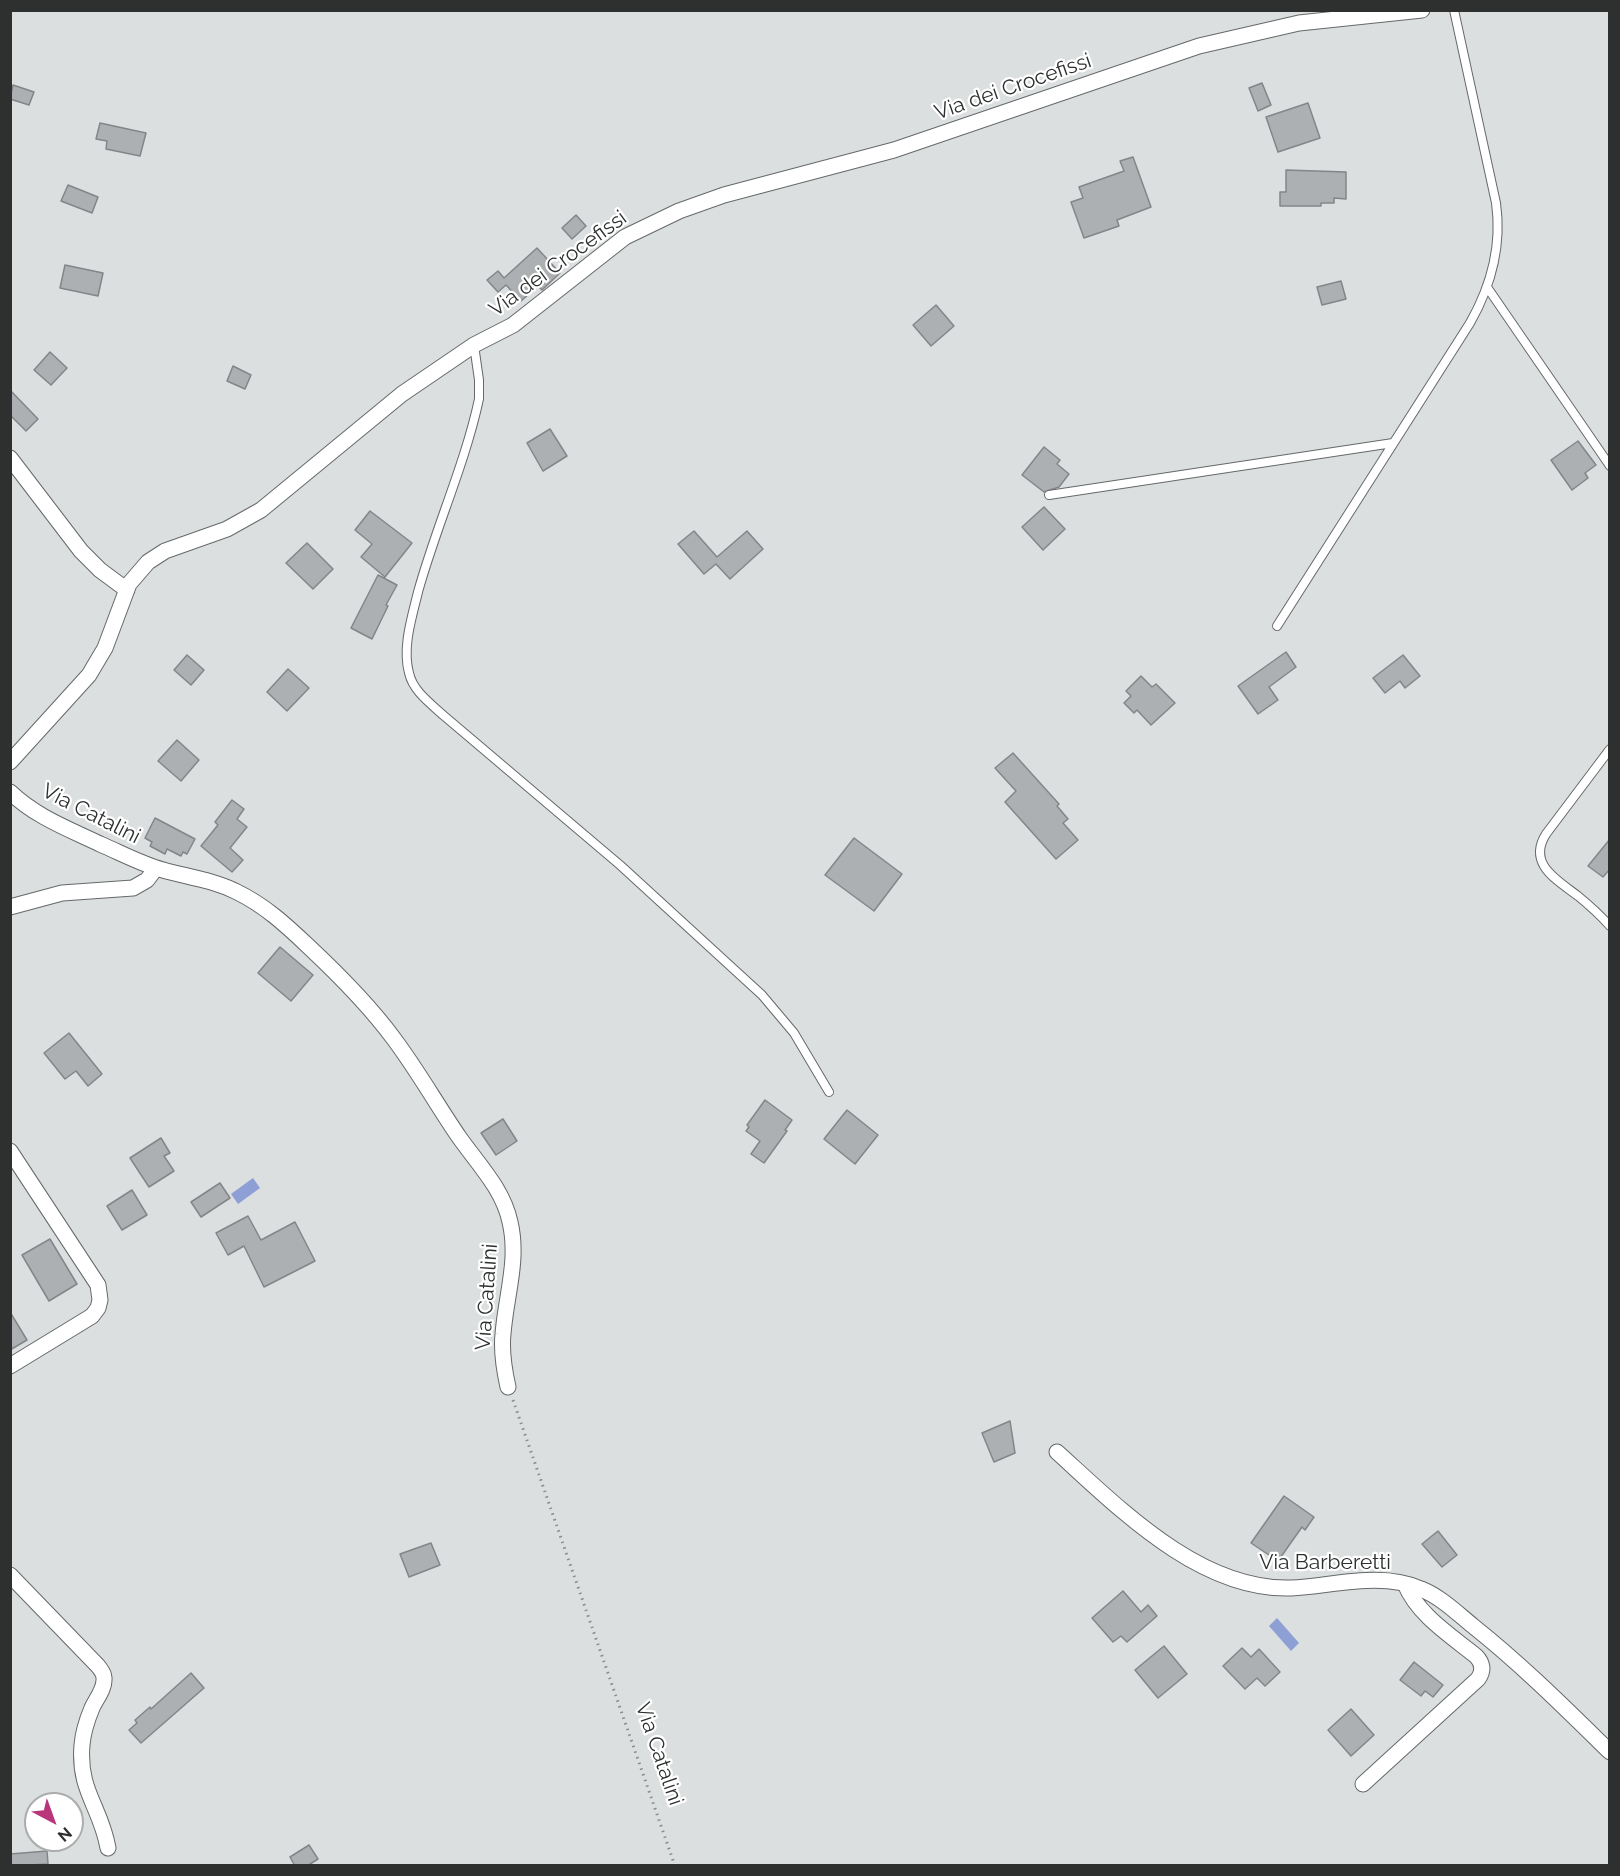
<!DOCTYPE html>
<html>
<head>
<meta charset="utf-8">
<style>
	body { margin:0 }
	#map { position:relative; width:1620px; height:1876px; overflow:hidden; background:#dbdfe0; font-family:Raleway,sans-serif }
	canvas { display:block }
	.frame { position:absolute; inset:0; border:12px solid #2e3030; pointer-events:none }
	.north { position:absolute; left:24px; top:1792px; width:60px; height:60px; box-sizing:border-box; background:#fff; border:2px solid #abacac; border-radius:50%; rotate:139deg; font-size:16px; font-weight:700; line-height:24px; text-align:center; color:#2e3030 }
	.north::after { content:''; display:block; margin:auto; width:21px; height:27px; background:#ba367b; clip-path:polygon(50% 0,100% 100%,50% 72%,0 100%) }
</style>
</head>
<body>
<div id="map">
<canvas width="1620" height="1876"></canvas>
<div class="frame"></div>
<div class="north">N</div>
</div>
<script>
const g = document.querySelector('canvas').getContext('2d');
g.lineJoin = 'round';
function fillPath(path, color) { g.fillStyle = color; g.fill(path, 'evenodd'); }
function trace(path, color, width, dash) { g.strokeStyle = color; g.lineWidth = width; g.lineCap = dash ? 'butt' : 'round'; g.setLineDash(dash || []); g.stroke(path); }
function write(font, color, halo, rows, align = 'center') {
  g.font = font + ' Raleway,sans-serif'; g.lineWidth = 4.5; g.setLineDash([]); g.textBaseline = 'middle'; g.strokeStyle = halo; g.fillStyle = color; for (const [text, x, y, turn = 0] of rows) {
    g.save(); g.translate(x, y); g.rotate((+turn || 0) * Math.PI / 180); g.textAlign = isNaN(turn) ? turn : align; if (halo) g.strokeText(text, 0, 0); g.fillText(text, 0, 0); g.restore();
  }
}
fillPath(new Path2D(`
	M253,1178L260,1188L238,1204L231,1194Z
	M1277,1618L1299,1643L1291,1651L1269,1626Z`), '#8d9fd4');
const building = new Path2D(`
	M1262,83L1271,105L1258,111L1249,88Z
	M13,85L34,92L29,105L10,99Z
	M1308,103L1320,138L1278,152L1266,117Z
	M100,123L146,133L140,156L106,149L107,141L96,139Z
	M1133,157L1151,207L1117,220L1119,226L1084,238L1071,202L1083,198L1079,187L1124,171L1120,161Z
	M1286,170L1346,172V199L1334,198V203H1321V206H1280V192H1286Z
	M68,185L98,197L92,213L61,201Z
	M576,215L586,226L572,239L562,228Z
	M537,248L560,273L542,290L538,286L521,301L506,285L498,292L487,280L498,271L504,278Z
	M65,265L103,273L98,296L60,288Z
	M1341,281L1346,299L1322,305L1317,287Z
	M936,305L954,326L931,346L913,325Z
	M50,352L67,368L51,385L34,370Z
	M233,366L251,375L245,389L227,381Z
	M10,390L38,419L26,431L10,415Z
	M550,429L567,456L543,471L527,443Z
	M1578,441L1596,465L1585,473L1588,478L1572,490L1551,460Z
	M1044,447L1060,460L1057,464L1069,474L1059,487L1044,492L1022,475Z
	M1044,507L1065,529L1043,550L1022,527Z
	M370,511L412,543L385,577L361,557L372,544L355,530Z
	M694,531L717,557L747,531L763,549L730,579L716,564L704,574L678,544Z
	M307,543L333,569L313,589L286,563Z
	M378,575L397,585L386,605L388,606L372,639L351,628Z
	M1286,652L1296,667L1269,687L1278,700L1258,714L1238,686Z
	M187,655L204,670L191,685L174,670Z
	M1403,655L1420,676L1405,688L1400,681L1385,693L1373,678Z
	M288,669L309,688L287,711L267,692Z
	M1141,676L1152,687L1156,684L1175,703L1151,725L1137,710L1134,713L1124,703L1131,696L1126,691Z
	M177,740L199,760L181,781L158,761Z
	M1013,753L1059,804L1057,806L1068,819L1063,823L1078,840L1056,859L1005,802L1016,791L995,768Z
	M232,800L244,809L237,819L247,827L230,848L243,860L232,872L201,846L218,825L215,822Z
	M155,818L195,839L187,854L183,852L181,856L167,849L165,854L150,846L152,842L145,838Z
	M854,838L902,874L874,911L825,875Z
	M1610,839V869L1603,877L1588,866Z
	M280,947L313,975L291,1001L258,973Z
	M69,1033L102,1074L88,1086L76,1071L65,1079L44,1053Z
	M765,1100L792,1120L785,1130L787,1131L764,1163L751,1154L760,1141L746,1131L749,1127L747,1125Z
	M847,1110L878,1135L855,1164L824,1139Z
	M503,1119L517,1141L496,1155L481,1133Z
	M161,1138L170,1153L164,1156L174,1171L149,1187L130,1158Z
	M220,1183L230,1198L201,1217L191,1202Z
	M132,1190L147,1215L122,1230L107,1206Z
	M248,1216L261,1240L295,1222L315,1261L264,1287L244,1246L228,1255L216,1233Z
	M50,1239L77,1284L49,1301L22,1255Z
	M10,1312L27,1340L10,1350Z
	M1010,1421L1015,1453L994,1462L982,1433Z
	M1284,1496L1314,1517L1305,1530L1302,1527L1278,1561L1251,1543Z
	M1438,1531L1457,1555L1442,1567L1422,1544Z
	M431,1543L440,1565L409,1577L400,1554Z
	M1123,1591L1141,1612L1148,1605L1157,1616L1127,1642L1121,1636L1113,1642L1092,1618Z
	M1164,1646L1187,1674L1158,1698L1135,1670Z
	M1242,1648L1251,1657L1259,1649L1280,1672L1265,1686L1257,1678L1245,1689L1223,1666Z
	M1414,1662L1443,1685L1433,1697L1425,1691L1421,1696L1400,1680Z
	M191,1673L204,1688L141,1743L129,1730L137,1723L135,1720L150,1707L151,1709Z
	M1351,1709L1374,1735L1351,1756L1328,1730Z
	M309,1845L318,1859L307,1866H295L290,1857Z
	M47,1851L48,1864L10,1866V1854Z`);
fillPath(building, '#adb0b2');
trace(building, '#838689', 1.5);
const service = new Path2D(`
	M1487,287L1610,466
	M474,345L479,380V399C465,464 436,527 418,592C412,617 402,647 409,673C413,691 430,703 443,715L620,865L762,995L794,1033L829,1092
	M1049,495L1393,443
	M1277,626L1470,323C1491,286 1502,245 1496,203L1454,10
	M1610,749L1546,834C1527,864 1557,880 1578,896C1589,905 1600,915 1610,926`);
const minor = new Path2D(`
	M10,458L81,551L100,570L127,590
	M10,762L89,675L105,648L129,584L148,562L165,551L227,529L261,510L402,394L474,345L513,325L625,237L679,211L724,195L894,150L1199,46L1299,23L1422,10
	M10,792C36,817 69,829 100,844C121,853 141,864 163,870C188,877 213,880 237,892C264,905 286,925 308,946C339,975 369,1005 394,1039C418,1071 437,1105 459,1137C478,1164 503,1189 510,1222C519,1260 506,1295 503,1334C501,1352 504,1369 508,1387
	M10,907L62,893L133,888L147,880L156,868
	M10,1151L98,1285L100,1300L98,1308L92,1316L10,1366
	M1057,1452C1120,1509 1200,1591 1291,1588C1333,1586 1381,1571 1421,1589C1441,1597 1457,1613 1473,1626C1522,1665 1565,1708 1610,1752
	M10,1575L98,1666C101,1670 104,1673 104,1678C105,1689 96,1699 92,1708C87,1720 83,1732 82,1745C78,1791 101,1807 108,1848
	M1363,1784L1478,1679C1484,1671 1483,1663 1476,1656C1450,1635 1418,1615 1405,1584`);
trace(service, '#65696a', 10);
trace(minor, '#65696a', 17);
trace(new Path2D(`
	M513,1400L675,1866`), '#8a8d8d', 3, [1.5, 4.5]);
trace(service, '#fff', 8);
trace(minor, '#fff', 15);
write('21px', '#2e3030', '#fff', [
	["Via dei Crocefissi",1013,87,-19],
	["Via dei Crocefissi",558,264,-36],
	["Via Catalini",91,814,27],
	["Via Catalini",487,1297,-86],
	["Via Barberetti",1325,1563],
	["Via Catalini",659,1754,71]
]);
</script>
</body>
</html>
